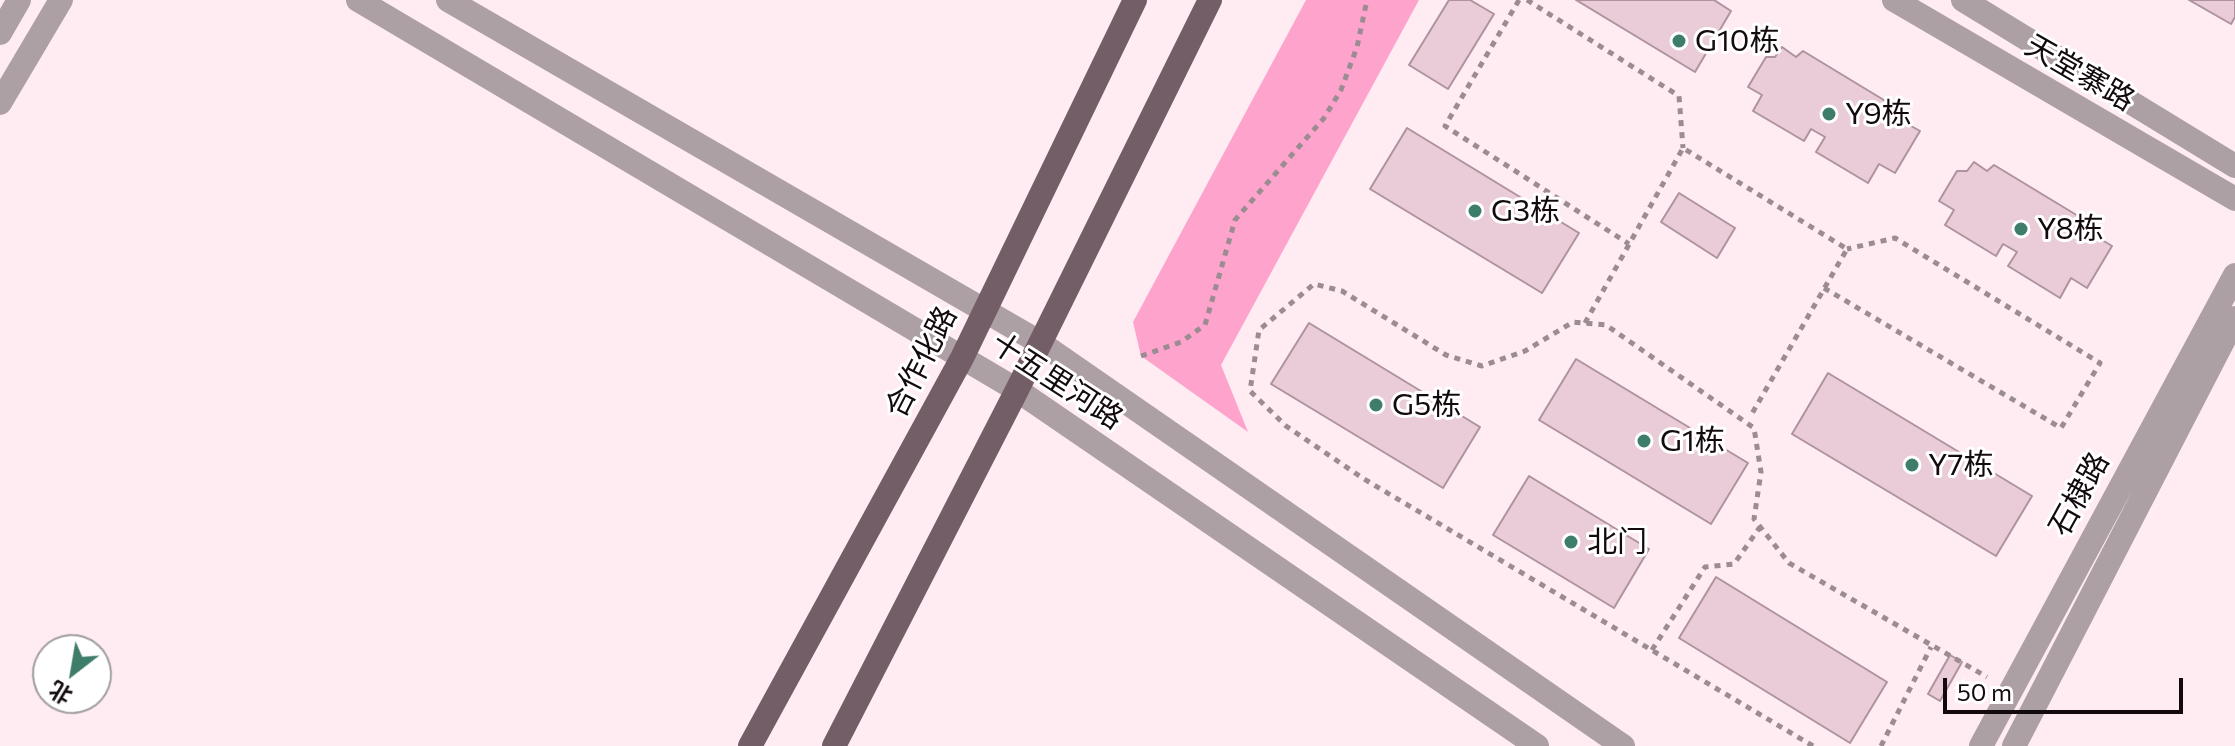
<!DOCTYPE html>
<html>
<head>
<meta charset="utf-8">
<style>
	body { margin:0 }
	#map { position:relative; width:2235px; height:746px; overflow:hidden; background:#ffecf3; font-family:Commissioner,"Noto Sans SC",sans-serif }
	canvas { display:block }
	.north { position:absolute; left:32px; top:634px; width:80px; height:80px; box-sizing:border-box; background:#fff; border:2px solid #a19d9f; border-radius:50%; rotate:211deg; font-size:22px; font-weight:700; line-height:32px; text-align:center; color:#130a0e }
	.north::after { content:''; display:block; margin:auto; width:28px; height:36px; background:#3e7d6a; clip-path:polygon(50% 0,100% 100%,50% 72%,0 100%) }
	.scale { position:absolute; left:1943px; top:678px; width:240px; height:36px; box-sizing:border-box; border:4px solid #130a0e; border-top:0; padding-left:10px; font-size:24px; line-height:28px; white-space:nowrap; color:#130a0e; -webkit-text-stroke:6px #fff; paint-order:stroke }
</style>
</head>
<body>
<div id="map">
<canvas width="2235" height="746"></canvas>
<div class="north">北</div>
<div class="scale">50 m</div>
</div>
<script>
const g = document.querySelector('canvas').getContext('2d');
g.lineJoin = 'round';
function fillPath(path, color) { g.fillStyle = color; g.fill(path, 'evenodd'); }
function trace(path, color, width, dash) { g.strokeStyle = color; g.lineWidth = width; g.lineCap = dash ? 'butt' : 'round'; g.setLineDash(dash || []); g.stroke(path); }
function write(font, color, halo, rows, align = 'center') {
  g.font = font + ' Commissioner,"Noto Sans SC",sans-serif'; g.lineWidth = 6; g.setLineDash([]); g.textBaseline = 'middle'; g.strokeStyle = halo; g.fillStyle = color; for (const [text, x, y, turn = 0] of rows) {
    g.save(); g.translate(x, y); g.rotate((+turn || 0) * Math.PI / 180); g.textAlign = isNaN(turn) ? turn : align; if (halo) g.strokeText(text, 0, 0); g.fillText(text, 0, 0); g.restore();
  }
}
fillPath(new Path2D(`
	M1306,0H1419L1221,365L1248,432L1141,356L1133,322Z`), '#fea3cc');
const building = new Path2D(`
	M1449,0H1470L1494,14L1448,89L1409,65Z
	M1576,0H1714L1731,11L1695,72Z
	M2189,0H2235V17L2231,24Z
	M1782,47L1796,57L1803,51L1902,111L1897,118L1920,131L1895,173L1879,164L1868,183L1816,152L1825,137L1811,129L1804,141L1753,111L1762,95L1748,87L1766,57H1775Z
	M1407,128L1579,233L1542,293L1370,189Z
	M1974,162L1987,171L1994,165L2093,225L2089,232L2112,246L2087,288L2071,278L2060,298L2008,266L2017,252L2003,244L1996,256L1945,225L1954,210L1939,201L1957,171H1967Z
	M1679,193L1735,228L1717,258L1661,222Z
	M1309,323L1480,427L1443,488L1271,384Z
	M1576,359L1748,463L1711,524L1539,420Z
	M1828,373L2032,496L1996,556L1792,434Z
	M1529,476L1649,549L1614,608L1493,535Z
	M1716,577L1887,682L1850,743L1679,638Z
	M1950,655L1962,662L1940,701L1928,694Z`);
fillPath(building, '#e9ccd8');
trace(building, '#ae939e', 2);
trace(new Path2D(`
	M1519,0L1445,126L1629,244
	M1527,0L1679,96L1683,148
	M1824,288L2061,428L2100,363L1895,238L1847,249
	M1585,323L1683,148L1847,249L1750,417
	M1141,356L1181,342L1205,325L1235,220L1324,118L1341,90L1357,47L1367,0
	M1652,650L1705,567L1734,564L1760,527
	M1813,746L1364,479L1286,426L1250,391L1259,330L1314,284L1342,291L1446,355L1482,366L1525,351L1573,322L1606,325L1754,428L1761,472L1754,519L1789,563L1987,677
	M1881,746L1931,647`), '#9b8c92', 5, [6, 6]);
trace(new Path2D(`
	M358,0L1017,390L1537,746
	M448,0L1039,342L1623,746
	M1894,0L2235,199
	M1963,0L2235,166
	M0,33L19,0
	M0,103L61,0
	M1981,746L2235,275
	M2014,746L2235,318`), '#ada0a5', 24);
trace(new Path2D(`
	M750,746L962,358L1135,0
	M834,746L1017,390L1210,0`), '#735d66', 24);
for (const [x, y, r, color] of [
	[1679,41,8,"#3e7d6a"],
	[1829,114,8,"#3e7d6a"],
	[1475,211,8,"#3e7d6a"],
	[2021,229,8,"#3e7d6a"],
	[1376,405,8,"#3e7d6a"],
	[1644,441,8,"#3e7d6a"],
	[1912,465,8,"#3e7d6a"],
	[1571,542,8,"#3e7d6a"]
]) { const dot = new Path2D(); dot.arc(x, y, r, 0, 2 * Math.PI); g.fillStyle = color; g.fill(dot); trace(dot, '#fff', 3); }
write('30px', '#130a0e', '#fff', [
	["G10栋",1695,41],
	["Y9栋",1845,114],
	["G3栋",1491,211],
	["Y8栋",2037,229],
	["G5栋",1392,405],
	["G1栋",1660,441],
	["Y7栋",1928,465],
	["北门",1587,542]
], 'left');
write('30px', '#130a0e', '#fff', [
	["天堂寨路",2080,73,30],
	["合作化路",921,362,-63],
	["十五里河路",1057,381,33],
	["石棣路",2079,494,-61]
]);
</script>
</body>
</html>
